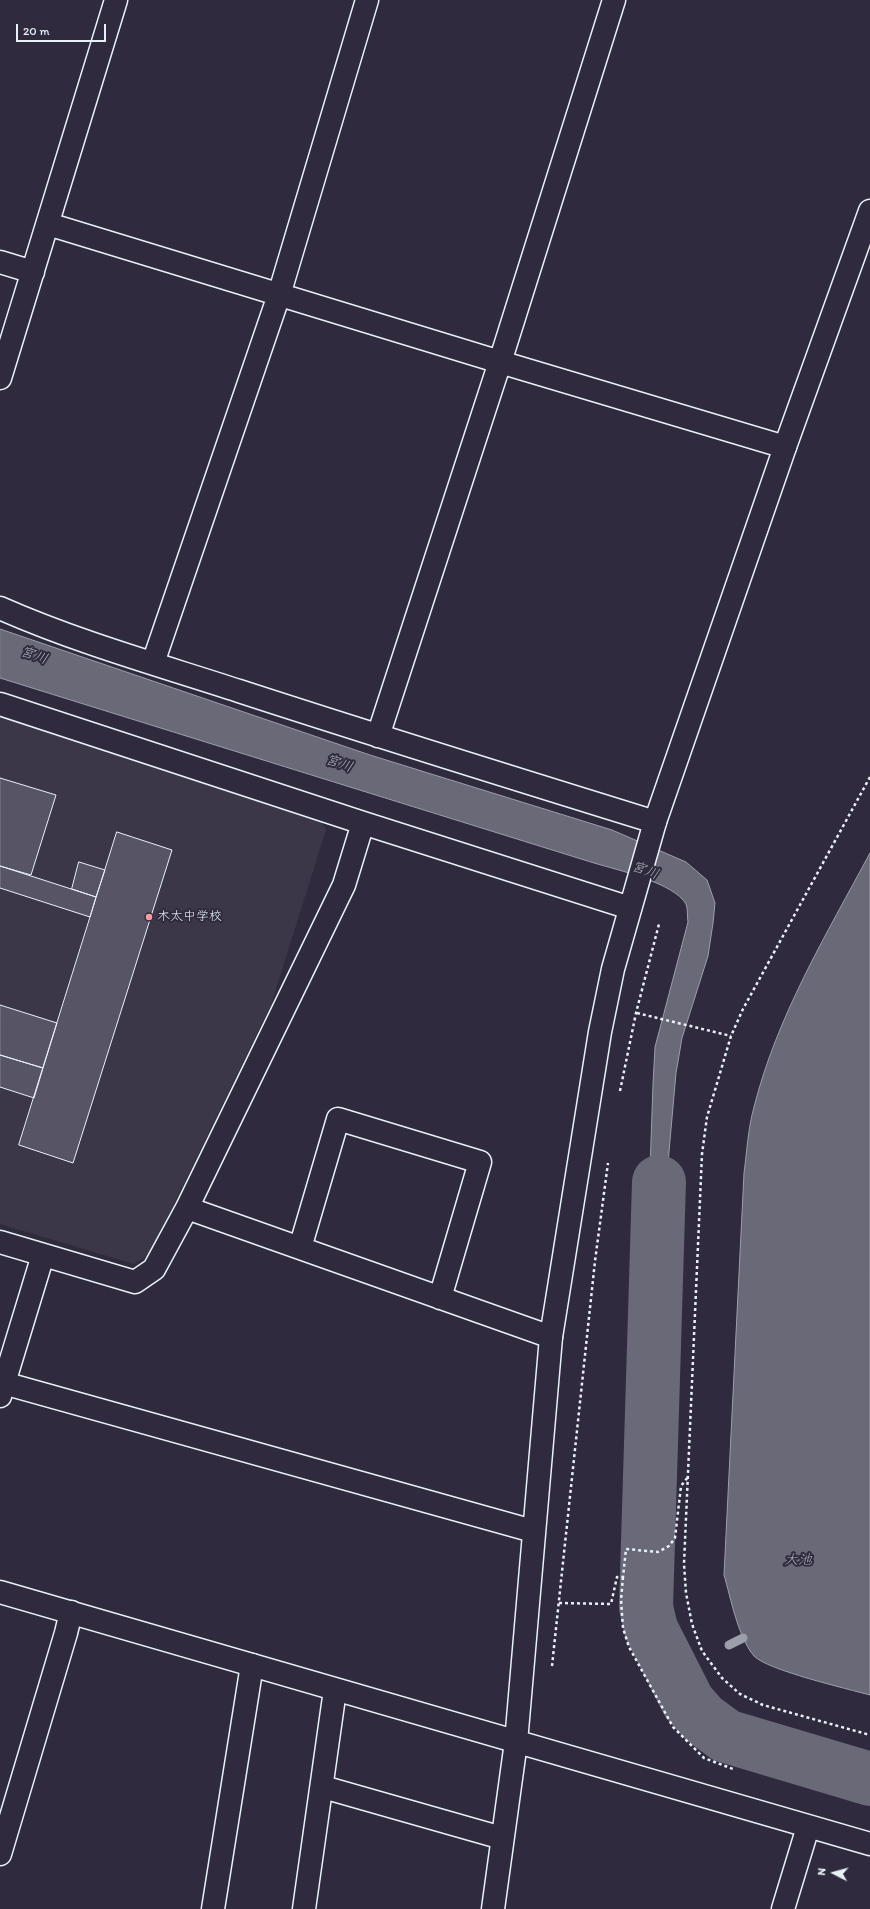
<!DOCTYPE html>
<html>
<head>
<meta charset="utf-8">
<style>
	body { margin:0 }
	#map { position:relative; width:870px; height:1909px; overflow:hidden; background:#2f2a3d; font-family:Itim,sans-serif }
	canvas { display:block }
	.north { position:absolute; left:814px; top:1853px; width:40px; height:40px; -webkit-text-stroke:3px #2f2a3d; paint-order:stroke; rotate:276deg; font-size:11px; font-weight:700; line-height:16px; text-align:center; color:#e8f1f8 }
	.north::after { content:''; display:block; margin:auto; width:14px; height:18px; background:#e8f1f8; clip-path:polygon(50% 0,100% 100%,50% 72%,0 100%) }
	.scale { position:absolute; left:16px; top:24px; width:90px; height:18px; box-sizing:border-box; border:2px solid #e8f1f8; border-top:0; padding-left:5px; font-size:12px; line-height:14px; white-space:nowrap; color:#e8f1f8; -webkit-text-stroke:3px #2f2a3d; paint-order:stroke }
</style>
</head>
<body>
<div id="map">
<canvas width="870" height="1909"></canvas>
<div class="north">N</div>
<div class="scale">20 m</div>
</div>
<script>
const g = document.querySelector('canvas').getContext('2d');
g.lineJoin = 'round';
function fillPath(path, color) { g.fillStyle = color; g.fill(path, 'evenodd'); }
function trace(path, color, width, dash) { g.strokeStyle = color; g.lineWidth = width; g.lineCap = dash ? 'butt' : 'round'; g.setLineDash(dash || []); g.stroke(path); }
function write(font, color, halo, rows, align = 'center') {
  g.font = font + ' Itim,"Klee One",sans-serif'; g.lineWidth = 4; g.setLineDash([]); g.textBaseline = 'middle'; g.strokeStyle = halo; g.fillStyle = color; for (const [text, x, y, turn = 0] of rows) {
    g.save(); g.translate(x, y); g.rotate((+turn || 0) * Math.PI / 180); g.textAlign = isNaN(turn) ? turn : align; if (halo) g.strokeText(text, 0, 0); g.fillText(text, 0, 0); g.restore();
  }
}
fillPath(new Path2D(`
	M0,716L319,817L326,830L271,1005L149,1255L134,1264L0,1224Z`), '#3b3749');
const water = new Path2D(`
	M0,629L370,755L612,830L686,862L707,880L715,903L713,923L708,956L682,1038L676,1073L668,1163L665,1258L647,1256L653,1084L655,1047L688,922C687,917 688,909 686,904C674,883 618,870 594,863L0,678Z
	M870,853V1695C848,1689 767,1670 754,1656C738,1637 731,1599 724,1575L744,1173C747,1151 748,1128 754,1107C777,1016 826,935 870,853Z`);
fillPath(water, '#696978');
trace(water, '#9c9fab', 1);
trace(new Path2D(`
	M729,1645L743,1638
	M675,1676L690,1668`), '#9c9fab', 9);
trace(new Path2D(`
	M659,1182L646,1607L651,1629L688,1702L703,1719L726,1736L870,1779`), '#696978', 54);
const building = new Path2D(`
	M0,778L56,795L31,875L0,866Z
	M117,832L172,850L73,1163L19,1145Z
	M79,862L105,870L96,897L72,889Z
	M0,866L96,897L90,917L0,888Z
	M0,1005L57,1023L43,1068L0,1055Z
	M0,1055L43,1068L34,1098L0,1087Z`);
fillPath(building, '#575565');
trace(building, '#e8f1f8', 1);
const street = new Path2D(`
	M48,224L500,362L785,447
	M0,262L33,272
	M0,378L116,0
	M0,608C77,642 159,665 239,691C377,736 516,779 655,822
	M153,663L279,295L367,0
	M0,704L363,823L630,908
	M378,736L500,362L614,0
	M187,1208L551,1337
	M0,1242L135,1282L154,1269L187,1208L344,885L363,823
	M300,1248L338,1119L480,1162L440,1298
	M0,1382L533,1531
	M0,1396L43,1255
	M323,1787L502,1838
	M0,1854L66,1633L71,1612
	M213,1909L252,1665
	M304,1909L335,1690
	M783,1909L808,1827`);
const secondary = new Path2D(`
	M0,1592L870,1844
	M493,1909L516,1742L551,1337L600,1032L613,969L655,822L785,447L870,211`);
trace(street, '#e8f1f8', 25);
trace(secondary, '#e8f1f8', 25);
trace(new Path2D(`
	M870,777L743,1009L731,1036L707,1117L702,1154L684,1564L686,1593L692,1624L702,1651L722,1678L740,1694L763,1705L870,1735
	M637,1013L731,1036
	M620,1091L636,1013L659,924
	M623,1577L621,1600L623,1628L629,1647L673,1727L704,1758L733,1769
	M559,1603L611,1604L617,1577H623L626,1549L658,1552L669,1546L675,1538L681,1486L688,1477
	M552,1666L595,1261L608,1163`), '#e8f1f8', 2.5, [3, 3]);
trace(street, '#2f2a3d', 22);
trace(secondary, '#2f2a3d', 22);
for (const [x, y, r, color] of [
	[149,917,4,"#ff9aa2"]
]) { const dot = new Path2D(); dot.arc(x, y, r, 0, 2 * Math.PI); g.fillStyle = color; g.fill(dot); trace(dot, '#2f2a3d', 1.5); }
write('13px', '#e8f1f8', '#2f2a3d', [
	["木太中学校",157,917]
], 'left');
write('italic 14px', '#afb4be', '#2f2a3d', [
	["宮川",34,656,19],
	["宮川",339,764,19],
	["宮川",645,871,20],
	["大池",798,1560]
]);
</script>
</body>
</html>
